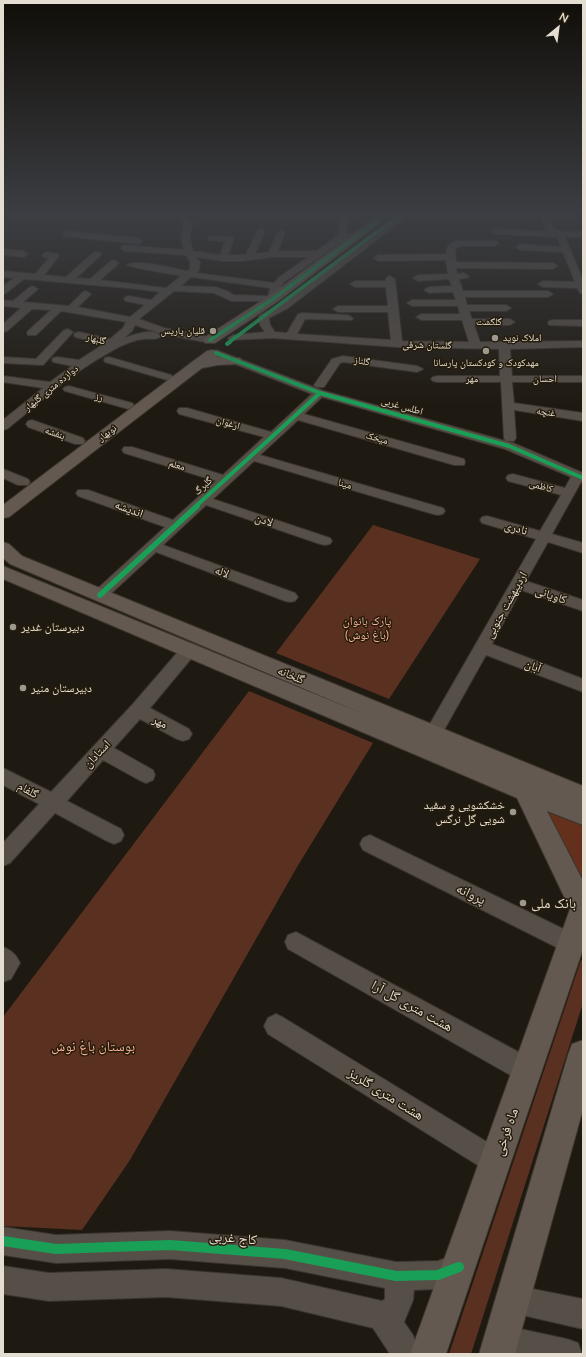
<!DOCTYPE html>
<html>
<head>
<meta charset="utf-8">
<style>
	body { margin:0 }
	#map { position:relative; width:586px; height:1357px; overflow:hidden; background:#1f1a11; font-family:Lato,sans-serif }
	canvas { display:block }
	.frame { position:absolute; inset:0; border:4px solid #e3ddd2; pointer-events:none }
	.north { position:absolute; left:538px; top:8px; width:40px; height:40px; -webkit-text-stroke:3px #251c0b; paint-order:stroke; rotate:29deg; font-size:11px; font-weight:700; line-height:16px; text-align:center; color:#e3ddd2 }
	.north::after { content:''; display:block; margin:auto; width:14px; height:18px; background:#e3ddd2; clip-path:polygon(50% 0,100% 100%,50% 72%,0 100%) }
</style>
</head>
<body>
<div id="map">
<canvas width="586" height="1357"></canvas>
<div class="frame"></div>
<div class="north">N</div>
</div>
<script>
const g = document.querySelector('canvas').getContext('2d');
g.lineJoin = 'round';
function fillPath(path, color) { g.fillStyle = color; g.fill(path, 'evenodd'); }
function trace(path, color, width, dash) { g.strokeStyle = color; g.lineWidth = width; g.lineCap = dash ? 'butt' : 'round'; g.setLineDash(dash || []); g.stroke(path); }
function write(font, color, halo, rows, align = 'center') {
  g.font = font + ' Lato,"Noto Naskh Arabic",sans-serif'; g.lineWidth = 3; g.setLineDash([]); g.textBaseline = 'middle'; g.strokeStyle = halo; g.fillStyle = color; for (const [text, x, y, turn = 0] of rows) {
    g.save(); g.translate(x, y); g.rotate((+turn || 0) * Math.PI / 180); g.textAlign = isNaN(turn) ? turn : align; if (halo) g.strokeText(text, 0, 0); g.fillText(text, 0, 0); g.restore();
  }
}
fillPath(new Path2D(`
	M373,525L480,559L389,699L276,653Z
	M249,691L373,743L297,867L130,1160L82,1230L3,1226V1017Z
	M581,960L583,961V1003L471,1354H449Z`), '#5a3021');
fillPath(new Path2D(`
	M542,808L583,825V889Z`), '#64301c');
const minor = new Path2D(`
	M177,216H185L192,223L190,239L193,251L220,255L225,241L209,240L208,238L209,236L233,237L234,239L228,255H246L257,231L261,228L265,231L255,254L269,252L277,233L281,230L285,233L278,251H316L332,240L338,234L341,216H349L346,234L358,232L362,235L361,237L341,242L284,282L278,291L276,301H232L214,293L174,291L139,319L164,328L214,338L215,340L214,342L210,343L162,334L135,325L132,331L124,338C134,335 153,327 161,336C157,341 150,338 144,339C133,340 120,346 110,352C72,372 41,402 7,429L3,430V420L43,388L3,382V376L50,382L72,366L53,362L52,360L53,358L57,357L79,360L104,344L75,337L74,335L75,333L79,332L110,339L123,328L126,322L61,311L36,335H28L27,333L28,331L51,310L32,309L7,331L3,332V324L21,308L3,306V300L13,301L30,287L33,286L38,289L23,302L69,306L83,292L86,291L91,294L78,307L130,317L145,305L126,301L124,299L126,297L129,296L151,300L160,292L138,289L24,279L6,293L3,294V286L14,278L3,277V271L35,274L49,258L43,257L42,255L46,252L58,254L59,256L44,275L66,277L94,252H100L101,254L100,256L76,278L90,279L111,261L114,260L119,263L117,265L100,280L166,288L181,276C173,274 131,268 127,265C135,258 176,269 187,271L190,269V262L186,255L124,251L120,248L124,245L184,250L181,239L184,223ZM196,257L223,261H241L273,257H308L278,278L274,283L197,273L199,270L200,262ZM191,277L270,288L268,296L234,295L227,291L215,287L181,286Z
	M399,216H408L288,308L269,318L270,325L275,332L287,333L298,314L302,313L348,315L353,318L352,320L305,319L297,334L391,340L388,312H338L333,309L338,306H388L386,287H355L350,284L355,281H385L387,277L390,276L395,279L402,341L469,342L462,320H421L416,317L421,314H460L458,306H412L407,303L412,300H456L453,292L429,293L424,290L429,287L452,286L449,279L418,281L413,278L418,275L448,274L446,260L378,261L374,258L378,255L446,254L448,246L455,241H497L498,243L494,246H460L455,249L456,262L553,263L558,266L553,269L456,268L457,274L464,273L469,276L467,278L459,279L463,291H548L553,294L548,297H465L467,305H506L511,308L506,311H469L472,319H510L515,322L510,325H474L480,342L583,341V347L510,349L512,376H583V382H512L514,403L583,413V421L514,410L516,438L514,441H506L504,438L501,382H437L433,381L431,379L433,377L437,376H500L499,349L397,347L272,338L229,340L228,338L233,335L265,332L260,325L259,317L260,315L282,304Z
	M541,216H549L553,228L562,232L583,231V237H565L583,280V294L580,293L577,288L543,287L538,284L543,281L575,282L563,252L520,250L516,247L520,244L561,247L557,237L495,234L491,231L495,228L548,232L545,229Z
	M67,231L138,238L142,241L138,244L64,236L63,234Z
	M3,249L24,251L28,254L24,257L3,255Z
	M553,320H583V326L549,325L548,323L549,321Z
	M68,329L73,332L43,365L3,363V357L36,359L64,330Z
	M216,350L324,391L513,443L583,473V482H581L552,534L583,543V553L548,542L526,581L583,600V611L521,590L492,644L583,679V692L486,655L439,739L433,741L427,739L424,734L427,729L536,539L482,523L480,520L482,517L487,516L540,531L561,495L508,481L506,478L508,475L513,474L565,488L571,477L505,449L322,397L304,414L464,459L465,462L464,465H454L298,420L260,455L443,508L445,511L443,514L438,515L433,514L254,461L213,499L330,538L332,541L330,544L325,545L320,544L206,505L163,545L295,593L298,597L295,601L290,602L285,601L156,552L105,599L100,600L95,599L92,595L95,591L165,527L78,496L76,493L78,490H88L173,520L216,481L124,453L122,450L124,447H132L223,475L264,437L179,414L177,411L179,408H187L271,432L312,394L212,355L211,353Z
	M343,356L417,366L423,369L417,372L343,362L340,363L324,387H316L314,385L332,359Z
	M109,357L171,375L173,377L167,380L105,362L104,360L105,358Z
	M69,386L132,403L134,405L132,407L128,409L65,391L63,389L65,387Z
	M32,420L83,438L85,441L83,444H75L28,427L26,424L28,421Z
	M3,469L28,479L30,482L28,485H18L3,478Z
	M189,644L195,646L197,650L195,654L150,708L189,729L192,734L189,739L183,741L177,739L140,719L114,748L153,770L155,775L153,780L146,783L139,780L103,760L67,801L121,829L124,835L121,841L114,844L107,841L55,813L10,863L3,866V843L39,804L3,785V768L51,792L132,705L183,646Z
	M370,835L580,937L583,944L580,951L572,954L564,951L363,850L360,844L363,838Z
	M296,932L537,1062L540,1071L537,1080L528,1083L519,1080L288,949L285,942L288,935Z
	M3,947C12,951 16,954 20,963L11,979L3,982Z
	M276,1014L284,1018L505,1153L509,1162L505,1171L496,1175L487,1171L268,1034L264,1026L268,1018Z
	M3,1227L56,1235L170,1231L285,1240L396,1262L438,1261L459,1253L469,1257L473,1267L469,1277L438,1289L414,1290L413,1300L404,1322L413,1335L420,1354H390L373,1328L281,1306L166,1297L49,1301L3,1294V1266L49,1273L166,1269L281,1278L382,1301L385,1299V1288L285,1268L170,1259L56,1263L3,1255Z
	M513,1285L583,1299V1329L513,1313L503,1309L499,1299L503,1289Z
	M502,1325L567,1339L578,1343L582,1354H500L492,1350L487,1340L492,1330Z`);
const major = new Path2D(`
	M378,216H389L277,302L215,343H205L204,340L205,337L269,296Z
	M212,350L217,351L219,354L216,357L240,358L242,361L240,364L218,365L202,368L9,517L3,518V505L192,362L207,351Z
	M3,542L9,544L22,556L583,786V825L547,811L583,881V949L446,1354H410L570,909L517,798L3,579V566L366,715L10,564L3,558Z
	M583,1040V1109L515,1354H479L568,1055L572,1044Z`);
trace(minor, '#3a342d', 2);
trace(major, '#3a342d', 2);
fillPath(minor, '#564f48');
fillPath(major, '#635950');
trace(new Path2D(`
	M210,340L273,299L384,216
	M228,343L398,216`), '#1a9f57', 3.5);
trace(new Path2D(`
	M227,344L230,342
	M216,353L320,393L509,446L583,478
	M195,507L320,393`), '#1a9f57', 4);
trace(new Path2D(`
	M100,595L197,506`), '#1a9f57', 5.5);
trace(new Path2D(`
	M3,1241L56,1249L170,1245L285,1254L396,1276L438,1275L459,1267`), '#1a9f57', 10);
const sky = g.createLinearGradient(0, 0, 0, 406);
sky.addColorStop(0, '#110e09');
sky.addColorStop(0.53, '#3c3e43');
sky.addColorStop(1, '#3c3e4300');
g.fillStyle = sky;
g.fillRect(0, 0, 586, 406);
for (const [x, y, r, color] of [
	[213,331,4,"#9e998e"],
	[495,338,4,"#9e998e"],
	[486,351,4,"#9e998e"],
	[13,627,4,"#9e998e"],
	[23,688,4,"#9e998e"],
	[513,812,4,"#9e998e"],
	[523,903,4,"#9e998e"]
]) { const dot = new Path2D(); dot.arc(x, y, r, 0, 2 * Math.PI); g.fillStyle = color; g.fill(dot); trace(dot, '#251c0b', 1.5); }
write('10px', '#e3ddd2', '#251c0b', [
	["گلگشت",489,322],
	["گلبهار",96,339,14],
	["گلستان شرقی",427,345,1],
	["گلناز",362,361,8],
	["مهر",472,379],
	["احسان",545,379],
	["دوازده متری گلبهار",51,388,-39],
	["رز",99,397,15],
	["اطلس غربی",402,406,16],
	["غنچه",546,412,8],
	["ارغوان",228,423,15],
	["بنفشه",55,433,19],
	["نوبهار",107,433,-37],
	["میخک",377,438,16],
	["معلم",177,465,17],
	["مینا",345,484,17],
	["گلبرگ",203,486,-43],
	["کاظمی",541,486,16]
]);
write('10px', '#e3ddd2', '#251c0b', [
	["قلیان پاریس",205,331],
	["املاک نوید",503,338,"left"],
	["مهدکودک و کودکستان پارسانا",486,363,"center"]
], 'right');
write('12px', '#e3ddd2', '#251c0b', [
	["اندیشه",129,509,20],
	["لادن",264,520,19],
	["نادری",516,528,15],
	["لاله",222,572,21],
	["کاویانی",551,595,19],
	["اردیبهشت جنوبی",506,605,-61],
	["آبان",533,666,21],
	["گلخانه",291,675,23],
	["مهر",160,722,28],
	["استادان",97,754,-47],
	["گلفام",28,790,29]
]);
write('12px', '#fdb096', '#251c0b', [
	["پارک بانوان",367,621],
	["(باغ نوش)",367,635]
]);
write('12px', '#e3ddd2', '#251c0b', [
	["دبیرستان غدیر",21,627],
	["دبیرستان منیر",31,688],
	["خشکشویی و سفید",505,805,"right"],
	["شویی گل نرگس",505,819,"right"]
], 'left');
write('14px', '#e3ddd2', '#251c0b', [
	["پروانه",471,894,26],
	["هشت متری گل آرا",412,1006,29],
	["هشت متری گلریز",386,1094,32],
	["ماه فرخی",506,1132,-71],
	["کاج غربی",233,1238,5]
]);
write('14px', '#e3ddd2', '#251c0b', [
	["بانک ملی",531,903]
], 'left');
write('14px', '#fdb096', '#251c0b', [
	["بوستان باغ نوش",93,1046]
]);
</script>
</body>
</html>
